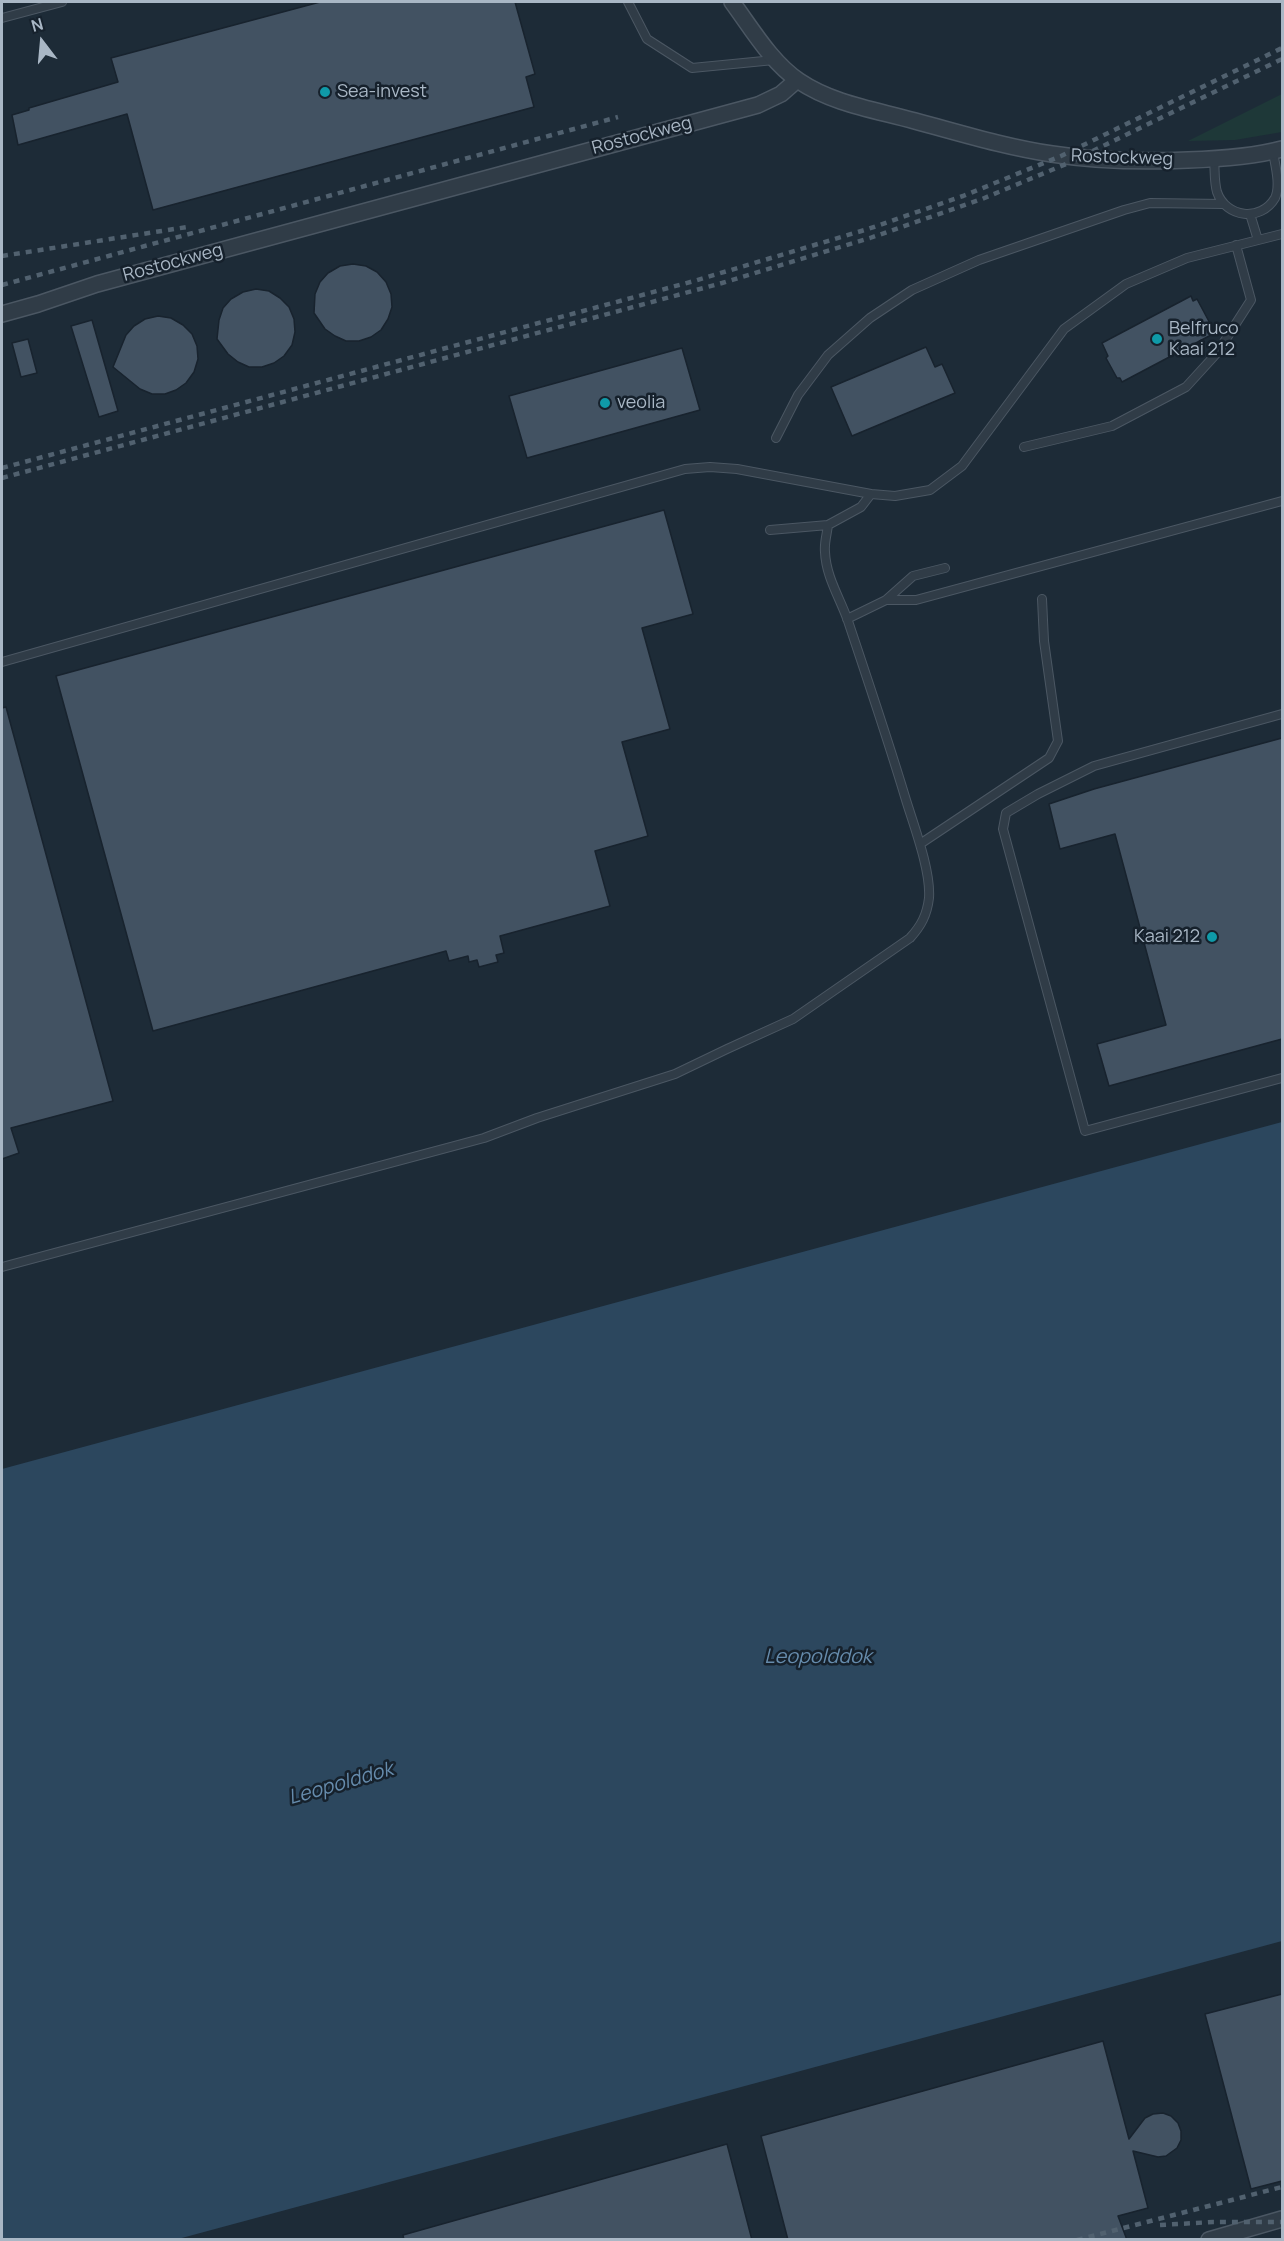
<!DOCTYPE html>
<html>
<head>
<meta charset="utf-8">
<style>
	body { margin:0 }
	#map { position:relative; width:1284px; height:2241px; overflow:hidden; background:#1d2b37; font-family:Manrope,sans-serif }
	canvas { display:block }
	.frame { position:absolute; inset:0; border:3px solid #a9b7c5; pointer-events:none }
	.north { position:absolute; left:12px; top:12px; width:60px; height:60px; -webkit-text-stroke:4px #16212c; paint-order:stroke; rotate:344deg; font-size:16px; font-weight:700; line-height:24px; text-align:center; color:#a9b7c5 }
	.north::after { content:''; display:block; margin:auto; width:21px; height:27px; background:#a9b7c5; clip-path:polygon(50% 0,100% 100%,50% 72%,0 100%) }
</style>
</head>
<body>
<div id="map">
<canvas width="1284" height="2241"></canvas>
<div class="frame"></div>
<div class="north">N</div>
</div>
<script>
const g = document.querySelector('canvas').getContext('2d');
g.lineJoin = 'round';
function fillPath(path, color) { g.fillStyle = color; g.fill(path, 'evenodd'); }
function trace(path, color, width, dash) { g.strokeStyle = color; g.lineWidth = width; g.lineCap = dash ? 'butt' : 'round'; g.setLineDash(dash || []); g.stroke(path); }
function write(font, color, halo, rows, align = 'center') {
  g.font = font + ' Manrope,sans-serif'; g.lineWidth = 5; g.setLineDash([]); g.textBaseline = 'middle'; g.strokeStyle = halo; g.fillStyle = color; for (const [text, x, y, turn = 0] of rows) {
    g.save(); g.translate(x, y); g.rotate((+turn || 0) * Math.PI / 180); g.textAlign = isNaN(turn) ? turn : align; if (halo) g.strokeText(text, 0, 0); g.fillText(text, 0, 0); g.restore();
  }
}
fillPath(new Path2D(`
	M1282,94V132L1235,140L1188,141Z`), '#1e3838');
fillPath(new Path2D(`
	M1282,1122V1941L178,2239H2V1469Z`), '#2c475e');
const building = new Path2D(`
	M320,2H515L535,74L526,77L534,107L153,210L127,114L18,145L12,115L29,110V108L118,82L111,58Z
	M353,264L366,266L377,272L386,282L391,294L392,307L388,319L381,330L371,337L359,341H346L335,336L325,329L314,313L315,294L320,282L328,273L340,266Z
	M256,289L269,291L280,298L289,307L294,319L295,332L292,345L284,356L274,363L262,367H249L238,362L228,354L217,339L219,320L223,308L231,299L243,292Z
	M1191,296L1193,301L1197,299L1213,329L1209,331L1211,335L1122,382L1120,378H1117L1106,358L1108,356L1102,343Z
	M158,316L171,318L183,325L192,334L197,346L198,359L194,372L186,383L176,390L165,394H152L140,389L113,367L126,335L134,326L145,319Z
	M92,320L118,411L99,417L71,326Z
	M28,339L37,373L21,377L12,343Z
	M926,347L935,367L942,364L955,393L852,436L831,387Z
	M682,348L700,410L527,458L509,396Z
	M664,510L693,614L642,628L670,729L622,742L648,836L595,851L610,906L500,936L504,953L496,955L498,962L479,967L477,960L469,962L468,956L449,961L446,951L153,1031L56,676Z
	M6,707L113,1101L11,1128L19,1153L2,1159V708Z
	M1282,738V1039L1109,1086L1097,1044L1166,1025L1115,834L1060,849L1049,804L1094,789Z
	M1282,1994V2181L1251,2189L1205,2014Z
	M1103,2041L1129,2139L1145,2118L1153,2114L1163,2113L1171,2116L1178,2123L1181,2131V2140L1177,2148L1166,2156L1158,2157L1133,2151L1148,2208L1118,2216L1127,2240H788L761,2136Z
	M727,2144L752,2240H404L403,2235Z`);
fillPath(building, '#425262');
trace(building, '#18232e', 1.5);
const lane = new Path2D(`
	M628,2L647,39L692,68L774,60
	M2,18L62,2
	M1214,159C1215,170 1214,182 1217,192C1226,218 1261,222 1275,198C1281,185 1275,165 1273,152
	M1250,214L1258,240
	M776,438L798,395L828,355L870,318L912,290L979,260L1124,210L1150,203L1223,204
	M1024,447L1112,426L1186,387L1217,353L1251,300L1236,245
	M770,530L828,525L861,507L871,494L895,496L930,490L962,466L1064,329L1126,284L1187,258L1282,234
	M886,600H916L1282,501
	M847,619L886,600L913,576L945,568
	M2,662L685,469L710,467L737,469L871,494
	M1282,714L1094,766L1038,794L1006,813L1003,829L1085,1131L1282,1078
	M920,844L1049,758L1058,741L1044,641L1042,599
	M2,1267L484,1138L537,1118L675,1074L727,1049L793,1019L910,938C921,926 927,915 929,898C931,871 914,826 906,800C888,740 868,681 848,621C840,598 826,577 825,552C824,543 827,534 828,525`);
const street = new Path2D(`
	M732,2C752,29 771,62 799,81C833,104 876,110 915,121C960,133 1005,147 1052,154C1097,161 1142,162 1188,160C1220,159 1252,157 1282,149
	M2,314L38,304L97,284L758,105L781,94L797,80
	M1209,2240L1282,2219`);
trace(lane, '#4b5763', 10);
trace(street, '#4b5763', 18);
trace(lane, '#303c47', 8);
trace(street, '#303c47', 15);
trace(new Path2D(`
	M2,256L187,227
	M2,285L618,117
	M2,468L694,281L868,229L963,196L1061,156L1282,48
	M2,478L722,283L870,238L982,199L1066,164L1282,59
	M1160,2225L1213,2222H1282
	M1077,2240L1282,2187`), '#51616f', 4.5, [6, 6]);
for (const [x, y, r, color] of [
	[325,92,6,"#0f9aa8"],
	[1157,339,6,"#0f9aa8"],
	[605,403,6,"#0f9aa8"],
	[1212,937,6,"#0f9aa8"]
]) { const dot = new Path2D(); dot.arc(x, y, r, 0, 2 * Math.PI); g.fillStyle = color; g.fill(dot); trace(dot, '#16212c', 2); }
write('18px', '#a9b7c5', '#16212c', [
	["Sea-invest",337,92],
	["Belfruco",1169,329],
	["Kaai 212",1169,350],
	["veolia",617,403],
	["Kaai 212",1200,937,"right"]
], 'left');
write('18px', '#a9b7c5', '#16212c', [
	["Rostockweg",642,136,-15],
	["Rostockweg",1122,158,2],
	["Rostockweg",173,263,-15]
]);
write('italic 20px', '#668cad', '#16212c', [
	["Leopolddok",818,1657],
	["Leopolddok",341,1784,-16]
]);
</script>
</body>
</html>
